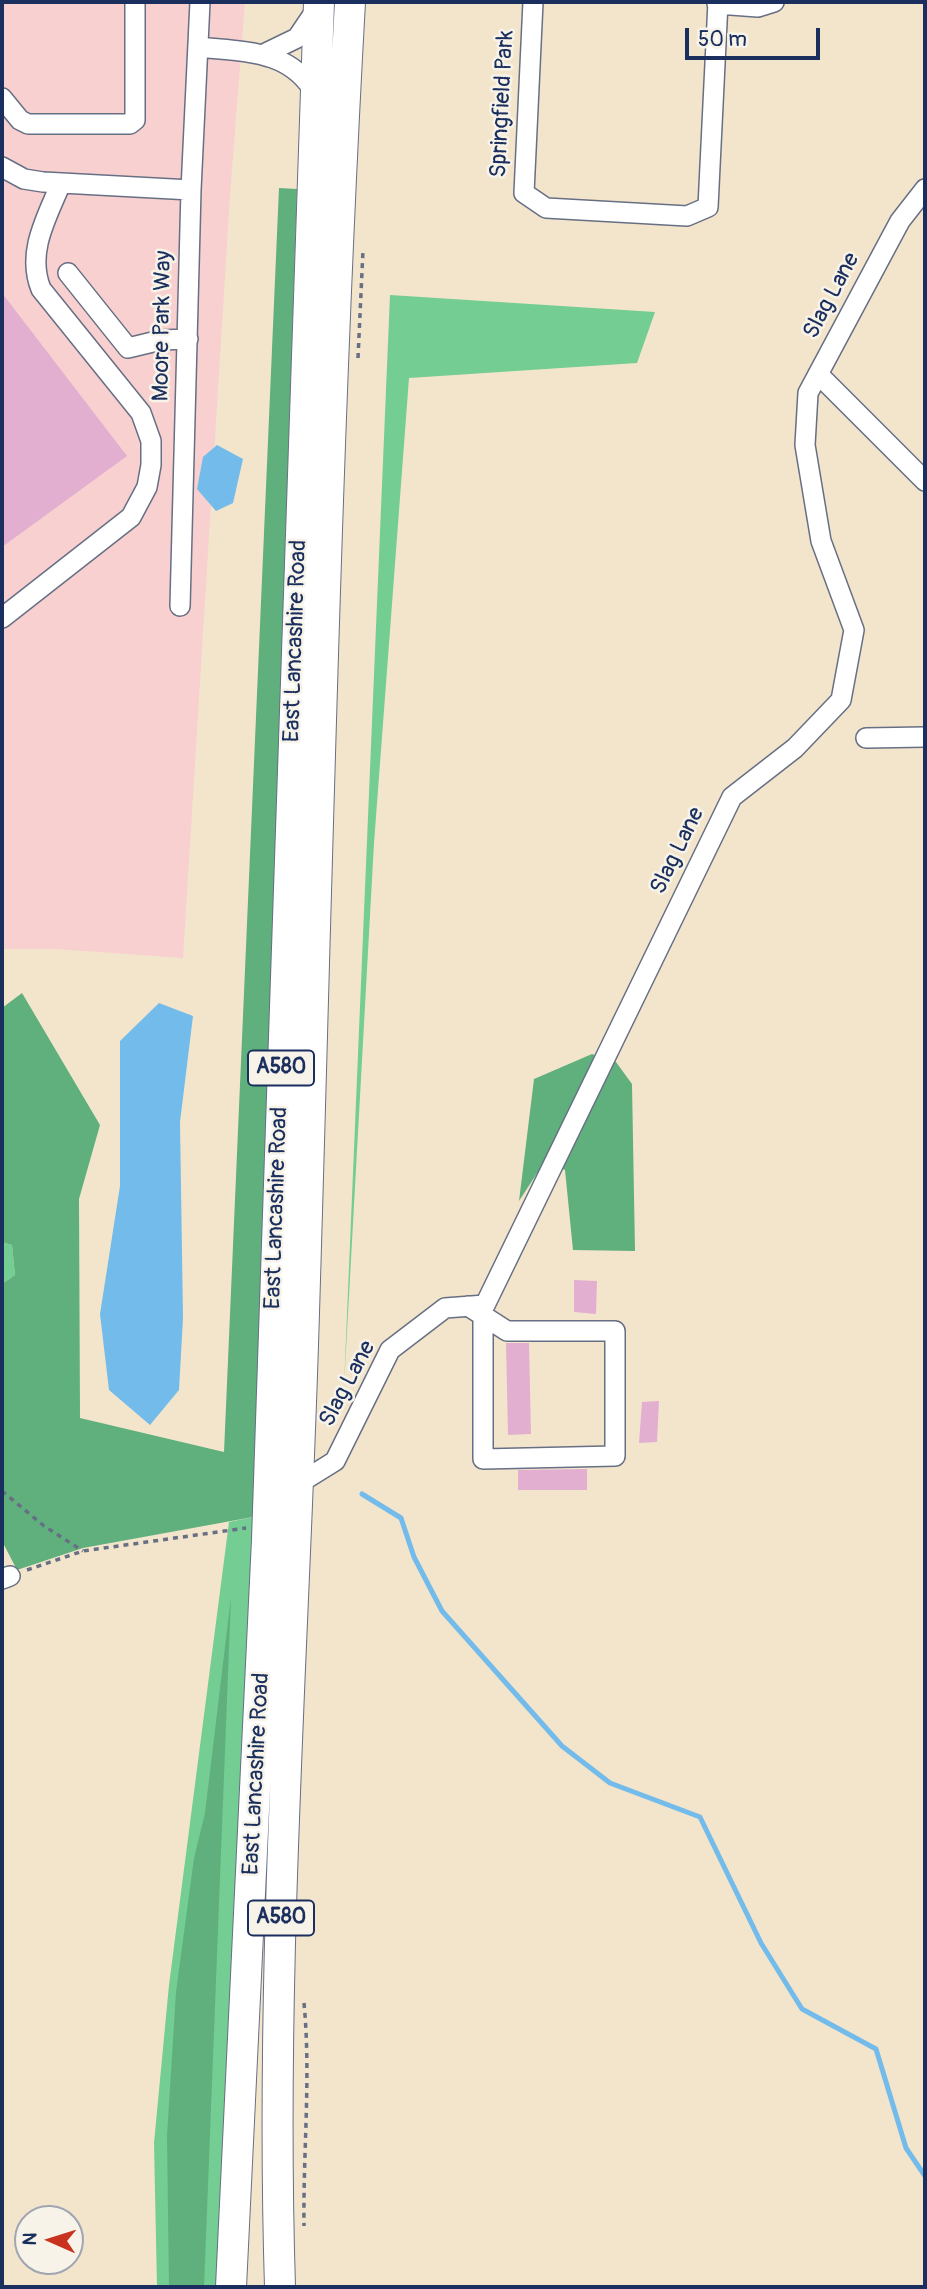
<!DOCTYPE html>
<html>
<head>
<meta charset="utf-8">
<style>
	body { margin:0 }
	#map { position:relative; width:927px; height:2289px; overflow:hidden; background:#f3e5cc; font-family:Pangolin,sans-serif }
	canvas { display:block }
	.frame { position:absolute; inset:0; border:4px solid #1b2f5e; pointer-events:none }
	.north { position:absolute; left:14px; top:2205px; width:70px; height:70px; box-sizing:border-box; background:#f7f3e8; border:2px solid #9fa5b1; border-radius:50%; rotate:273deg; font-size:19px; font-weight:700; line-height:28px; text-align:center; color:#1b2f5e }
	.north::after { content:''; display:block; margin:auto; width:24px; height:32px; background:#c8321e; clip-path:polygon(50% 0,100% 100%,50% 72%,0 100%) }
	.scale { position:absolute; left:685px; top:28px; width:135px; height:32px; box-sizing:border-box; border:4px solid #1b2f5e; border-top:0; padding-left:9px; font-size:21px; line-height:24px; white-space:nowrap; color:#1b2f5e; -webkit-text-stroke:5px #f7f3e8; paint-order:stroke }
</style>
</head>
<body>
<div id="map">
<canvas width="927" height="2289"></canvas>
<div class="frame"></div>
<div class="north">N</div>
<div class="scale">50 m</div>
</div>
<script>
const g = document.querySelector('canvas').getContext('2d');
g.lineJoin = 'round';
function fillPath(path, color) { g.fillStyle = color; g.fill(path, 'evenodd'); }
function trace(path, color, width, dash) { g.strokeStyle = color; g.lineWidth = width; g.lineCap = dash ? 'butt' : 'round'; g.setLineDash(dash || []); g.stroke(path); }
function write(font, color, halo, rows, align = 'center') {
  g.font = font + ' Pangolin,sans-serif'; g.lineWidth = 5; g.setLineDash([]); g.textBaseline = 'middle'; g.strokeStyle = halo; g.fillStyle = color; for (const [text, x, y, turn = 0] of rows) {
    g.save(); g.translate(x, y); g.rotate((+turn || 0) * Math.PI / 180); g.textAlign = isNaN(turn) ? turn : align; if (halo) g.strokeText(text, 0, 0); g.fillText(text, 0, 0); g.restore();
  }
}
fillPath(new Path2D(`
	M2,2H245L230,195L183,958L56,949H2Z`), '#f7d0cf');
fillPath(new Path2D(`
	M390,295L655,312L637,363L409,378L374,843L344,1386Z
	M2,1242L12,1245L15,1275L2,1284Z
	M253,1517L219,2287H157L154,2143L169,1985L229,1522Z`), '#74cd93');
fillPath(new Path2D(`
	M279,188L297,189L253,1517L83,1548L17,1570L2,1541V1284L15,1275L12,1245L2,1242V1008L22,993L100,1125L79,1199L80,1418L224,1452Z
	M592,1054L616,1062L632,1084L635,1251L573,1250L565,1170L545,1161L519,1201L534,1079Z
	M231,1597L204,2287H169L167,2136L176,1992L194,1858L205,1813Z`), '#5fb07d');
fillPath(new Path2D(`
	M217,445L243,459L233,503L216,511L197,489L203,457Z
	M159,1003L193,1016L180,1122L183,1318L179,1390L150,1425L109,1390L100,1314L120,1186V1041Z`), '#72bbea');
trace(new Path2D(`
	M362,1494L401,1518L414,1557L442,1611L562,1746L610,1783L700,1817L761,1943L802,2009L876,2049L906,2148L925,2176`), '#72bbea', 5);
fillPath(new Path2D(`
	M2,293L127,456L2,547Z
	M574,1280L597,1281L596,1314L574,1312Z
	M506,1343H529L531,1434L508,1435Z
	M659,1401L657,1442L639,1443L642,1402Z
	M587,1469V1490H518V1470Z`), '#e3afd0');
const minor = new Path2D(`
	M533,2L524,193L546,208L687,216L708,207L718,2
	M717,4L758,7L774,2
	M198,47C244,52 291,49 316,95
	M266,53L297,38L316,10
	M2,98L20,120L28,124H130L135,120V2
	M2,167L24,179L43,182L191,190
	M68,273L128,348L161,340L188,339
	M818,374L925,481
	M180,606L191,190L200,2
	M2,618L131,517L147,487L151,465V441L141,413L41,289C26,252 47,217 61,183
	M866,738L925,737
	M468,1306L507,1331H615V1456L483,1459V1316
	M298,1484L335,1461L390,1350L445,1308L485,1305L732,797L795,748L841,700L854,630L821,541L805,445L808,393L900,221L925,189
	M2,1579L10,1576`);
const highway = new Path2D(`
	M231,2287L267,1540L319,2
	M280,2287C270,1973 293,1659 303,1345C317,897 325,449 350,2`);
trace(minor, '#676f84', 22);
trace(highway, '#676f84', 32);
trace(new Path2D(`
	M358,358L363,250
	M2,1491L44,1526L83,1551
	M27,1570L83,1551L246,1528
	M304,2003C311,2077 303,2151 304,2226`), '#676f84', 3.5, [5, 5]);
trace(minor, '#fff', 19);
trace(highway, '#fff', 30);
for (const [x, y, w] of [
	[281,1068,66],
	[281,1918,66]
]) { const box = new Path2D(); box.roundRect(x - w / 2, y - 17.5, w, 35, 5); g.fillStyle = '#f7f3e8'; g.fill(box); trace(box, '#1b2f5e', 2); }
write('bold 21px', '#1b2f5e', null, [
	["A580",281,1068],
	["A580",281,1918]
]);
write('23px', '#1b2f5e', '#f7f3e8', [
	["Springfield Park",503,104,-87],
	["Slag Lane",832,296,-62],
	["Moore Park Way",163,326,-89],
	["East Lancashire Road",296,641,-88],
	["Slag Lane",678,851,-64],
	["East Lancashire Road",277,1208,-88],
	["Slag Lane",348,1384,-62],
	["East Lancashire Road",257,1774,-87]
]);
</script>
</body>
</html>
